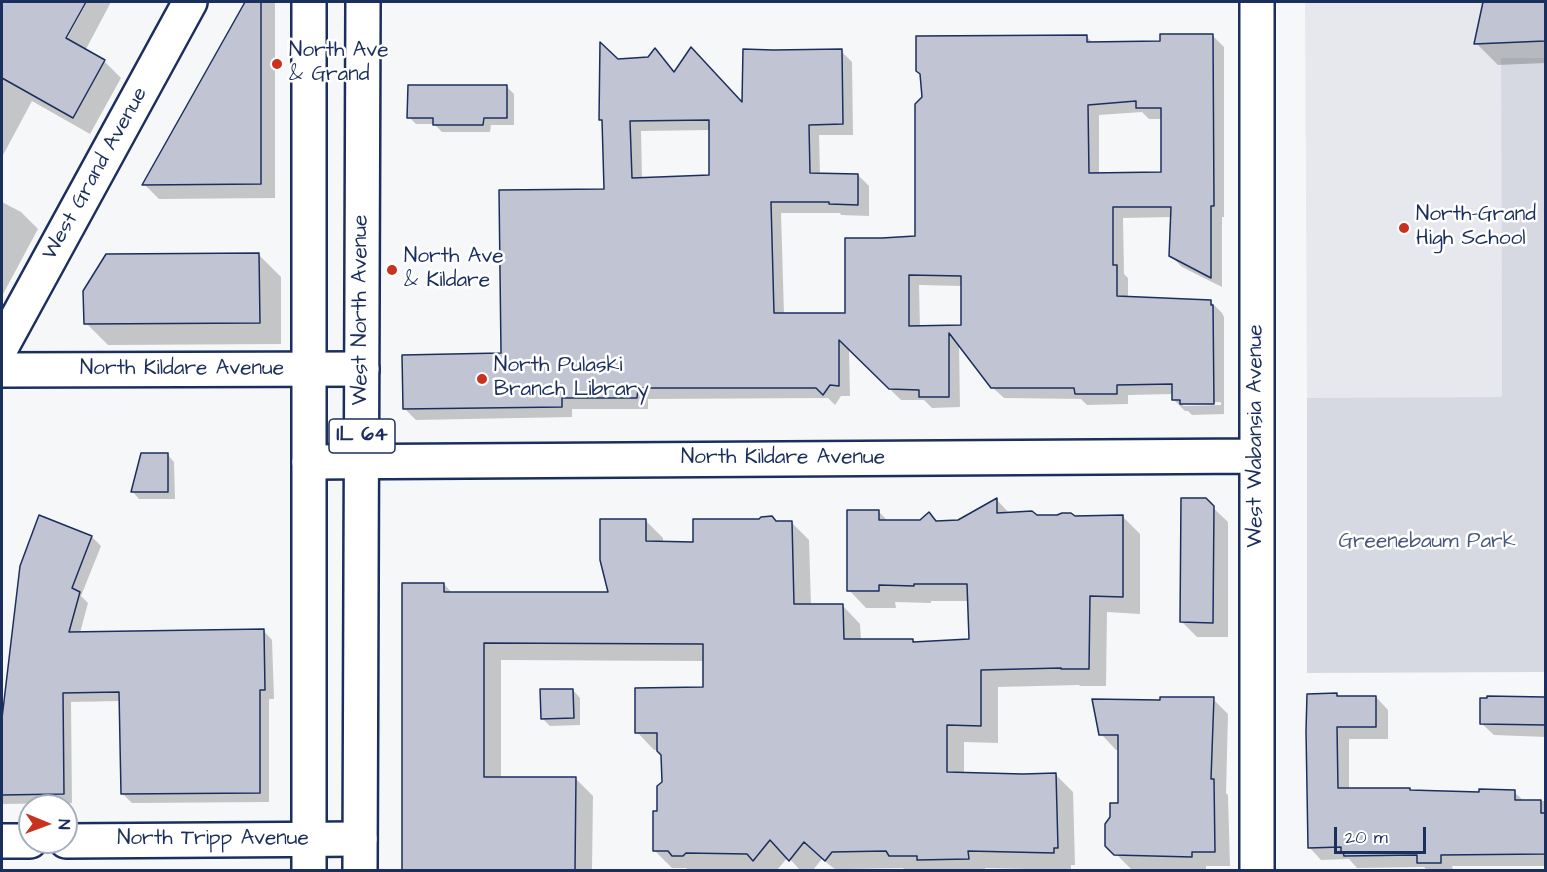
<!DOCTYPE html>
<html>
<head>
<meta charset="utf-8">
<style>
	body { margin:0 }
	#map { position:relative; width:1547px; height:872px; overflow:hidden; background:#f6f7f9; font-family:"Architects Daughter",sans-serif }
	canvas { display:block }
	.frame { position:absolute; inset:0; border:3px solid #1b2f5e; pointer-events:none }
	.north { position:absolute; left:18px; top:794px; width:60px; height:60px; box-sizing:border-box; background:#fff; border:2px solid #a4acbf; border-radius:50%; rotate:91deg; font-size:16px; font-weight:700; line-height:24px; text-align:center; color:#1b2f5e }
	.north::after { content:''; display:block; margin:auto; width:21px; height:27px; background:#c8321e; clip-path:polygon(50% 0,100% 100%,50% 72%,0 100%) }
	.scale { position:absolute; left:1334px; top:827px; width:92px; height:27px; box-sizing:border-box; border:3px solid #1b2f5e; border-top:0; padding-left:8px; font-size:18px; line-height:21px; white-space:nowrap; color:#1b2f5e; -webkit-text-stroke:4px #fff; paint-order:stroke }
</style>
</head>
<body>
<div id="map">
<canvas width="1547" height="872"></canvas>
<div class="frame"></div>
<div class="north">N</div>
<div class="scale">20 m</div>
</div>
<script>
const g = document.querySelector('canvas').getContext('2d');
g.lineJoin = 'round';
function fillPath(path, color) { g.fillStyle = color; g.fill(path, 'evenodd'); }
function trace(path, color, width, dash) { g.strokeStyle = color; g.lineWidth = width; g.lineCap = dash ? 'butt' : 'round'; g.setLineDash(dash || []); g.stroke(path); }
function write(font, color, halo, rows, align = 'center') {
  g.font = font + ' "Architects Daughter",sans-serif'; g.lineWidth = 5; g.setLineDash([]); g.textBaseline = 'middle'; g.strokeStyle = halo; g.fillStyle = color; for (const [text, x, y, turn = 0] of rows) {
    g.save(); g.translate(x, y); g.rotate((+turn || 0) * Math.PI / 180); g.textAlign = isNaN(turn) ? turn : align; if (halo) g.strokeText(text, 0, 0); g.fillText(text, 0, 0); g.restore();
  }
}
fillPath(new Path2D(`
	M1305,2H1545V58H1501L1502,398H1307Z`), '#e6e8ee');
fillPath(new Path2D(`
	M1501,58H1545V672L1307,673V398L1502,397Z`), '#d6d9e2');
fillPath(new Path2D(`
	M2,2H35L36,3V2H84L61,44L63,46L87,2H111L85,51L104,61L121,78L90,134L32,101L2,157Z
	M247,2H275V198L159,199L144,184Z
	M1484,2H1546V63L1498,65L1476,43Z
	M1213,36L1224,47V217H1222V287L1182,267L1170,255L1172,217L1123,218L1124,274L1128,278V298L1211,302L1222,313L1224,317V414L1192,415L1188,411H1185L1174,400V394L1128,395V404L1087,405L1081,399L1004,398L992,387L959,344L960,407L932,408L924,400H901L849,349L850,396H841L835,405L828,398L648,399V409H572V417L416,420L405,409L503,355L606,190L604,122L601,120L617,60L649,59L655,50L676,73L743,105L841,51L852,62L853,135H819L820,175H858L869,186V216L841,215L840,213H781L784,314H846L917,237L1087,37L1094,44L1162,43ZM1142,112L1149,119H1162V174H1099V115ZM711,130V177L642,179L641,131ZM919,285L963,286V327L920,328ZM1221,402V405L1183,406V403Z
	M507,87L514,94V125H491L490,132H442L434,124H416L409,117Z
	M2,202L21,212L38,229L2,296Z
	M259,255L281,277V344L108,345L86,323Z
	M167,454L174,462L175,499H139L132,491Z
	M997,500L1010,514L1036,516L1123,517L1140,534V614L1107,612L1106,686H1080L1079,685L998,687V743L964,742V774L1056,775L1073,792L1075,865H1071V870L985,868V870H905L903,868L850,869L848,870H836L822,859L813,870H800L788,857L777,870H688L686,868H672L654,850L658,812L663,783V755L658,750H654L637,732L705,688L704,661L501,660V778H575L593,796L592,870H404V584H444L452,593H610L646,521L663,538V543L695,544L776,523L791,522L809,540L811,605L843,606L860,624L861,640L913,641L916,644L970,641L969,601H931V603L895,602L896,608H866L849,590L878,511L889,522L959,521Z
	M1205,500L1228,522V637H1197L1182,622Z
	M40,517L92,537L101,546L81,596L88,603L80,633L263,630L272,640L274,699H269V802L132,803L122,793L121,701L71,702L72,803L2,804V728L21,566Z
	M573,690L580,698V725L550,726L543,719Z
	M1337,695L1339,697H1376L1388,710V739H1349V789L1410,790L1412,792L1480,793L1514,792L1524,801H1546V866H1452L1453,870H1427L1424,867L1357,868L1349,859L1321,860L1309,847Z
	M1546,698V737L1494,735L1481,723L1535,699Z
	M1213,699L1228,714L1226,793L1228,795L1230,866H1206V870L1131,869L1107,845L1119,805L1120,750H1116L1101,734L1161,702Z`), '#0003');
const building = new Path2D(`
	M2,2H86L66,38L105,60L73,118L2,78Z
	M245,2H261V184L142,185Z
	M1483,2H1545V41L1474,44Z
	M1160,34H1213L1214,206H1211V278L1169,256L1171,207H1113V265H1117V296L1211,300V305H1213L1214,404H1180V400H1172V384L1117,385V394H1075L1074,388H991L949,333V397H919V390L889,389L839,340V386L830,385L823,395L816,388H638L637,398H562V407L403,409L402,355L501,353L499,190L604,189L602,120H599L600,42L618,59L648,57L655,48L674,72L691,47L742,102L743,49L773,50L842,49L843,124L809,125L810,173L858,174V205L829,204V202H771L774,313H845V238H882L915,236V104L922,97L920,74L916,71V36L1087,35V42L1160,41ZM1136,101V108H1161V172L1089,173L1088,105ZM709,120V175L632,178L630,121ZM909,275L961,276V325L909,326Z
	M408,85H507V118H484L483,125H433V118H407Z
	M259,253L260,323L84,324L83,291L106,254Z
	M141,453H168V492H131Z
	M997,498V513L1032,511L1037,515H1057L1062,513H1071L1075,516L1123,515V597L1090,596L1089,669H1061V668L981,670V726L947,725V772L1023,774L1056,773L1058,848H1054V853L968,851L969,859L917,860V856H889L886,851L832,852L825,861L804,842L789,861L770,840L753,861L747,854L686,853L683,856H672L668,851H653V811H657V786L662,782L661,755L657,751V733H635V688L703,687V644L484,643V777H576L575,870H402V583H444V592H608L600,560V519H646V541L693,542V519H759L761,517L772,516L776,521H792L794,604H843L844,639H913V642L969,639L967,584H914V586L879,585V591H847V510H879V520H920L929,512L936,521L958,520Z
	M1181,498H1206L1214,506L1213,623L1180,622Z
	M39,515L92,536L72,588L80,592L69,632L264,629L265,690H260V793L121,794L119,692L63,693L64,794L2,795V718L20,566Z
	M540,689H573L574,718L541,719Z
	M1337,693V696H1376V727H1337L1338,788H1410V790L1479,792V789L1515,790V800H1541V813H1545V854L1441,855V863H1417V855L1344,856L1343,852H1341V847L1308,848L1306,731L1307,694Z
	M1487,696L1545,697V725L1480,724V698H1487Z
	M1160,697H1214L1211,779H1214L1215,852H1192V857L1114,855L1105,846V824L1110,817V803H1118V735H1099L1092,699L1160,700Z`);
fillPath(building, '#c0c4d3');
trace(building, '#1b2f5e', 1.5);
const minor = new Path2D(`
	M1257,2V870
	M2,370L362,369
	M309,462L1257,456
	M2,841H30
	M66,841L360,839`);
const secondary = new Path2D(`
	M2,346L190,2`);
const primary = new Path2D(`
	M309,2V870
	M360,870L363,2`);
trace(minor, '#1b2f5e', 38);
trace(secondary, '#1b2f5e', 38);
trace(primary, '#1b2f5e', 38);
trace(minor, '#fff', 33);
trace(secondary, '#fff', 33);
trace(primary, '#fff', 33);
for (const [x, y, r, color] of [
	[277,64,6,"#c8321e"],
	[1404,228,6,"#c8321e"],
	[392,270,6,"#c8321e"],
	[482,379,6,"#c8321e"]
]) { const dot = new Path2D(); dot.arc(x, y, r, 0, 2 * Math.PI); g.fillStyle = color; g.fill(dot); trace(dot, '#fff', 2); }
for (const [x, y, w] of [
	[362,436,66]
]) { const box = new Path2D(); box.roundRect(x - w / 2, y - 17, w, 34, 4.5); g.fillStyle = '#fff'; g.fill(box); trace(box, '#1b2f5e', 1.5); }
write('bold 20px', '#1b2f5e', null, [
	["IL 64",362,436]
]);
write('21px', '#1b2f5e', '#fff', [
	["North Ave",289,52],
	["& Grand",289,76],
	["North-Grand",1416,216],
	["High School",1416,240],
	["North Ave",404,258],
	["& Kildare",404,282],
	["North Pulaski",494,367],
	["Branch Library",494,391]
], 'left');
write('21px', '#1b2f5e', '#fff', [
	["West Grand Avenue",96,174,-61],
	["West North Avenue",362,310,-90],
	["North Kildare Avenue",182,370],
	["West Wabansia Avenue",1257,436,-90],
	["North Kildare Avenue",783,459],
	["North Tripp Avenue",213,840]
]);
write('21px', '#4a5a7f', '#fff', [
	["Greenebaum Park",1427,543]
]);
</script>
</body>
</html>
